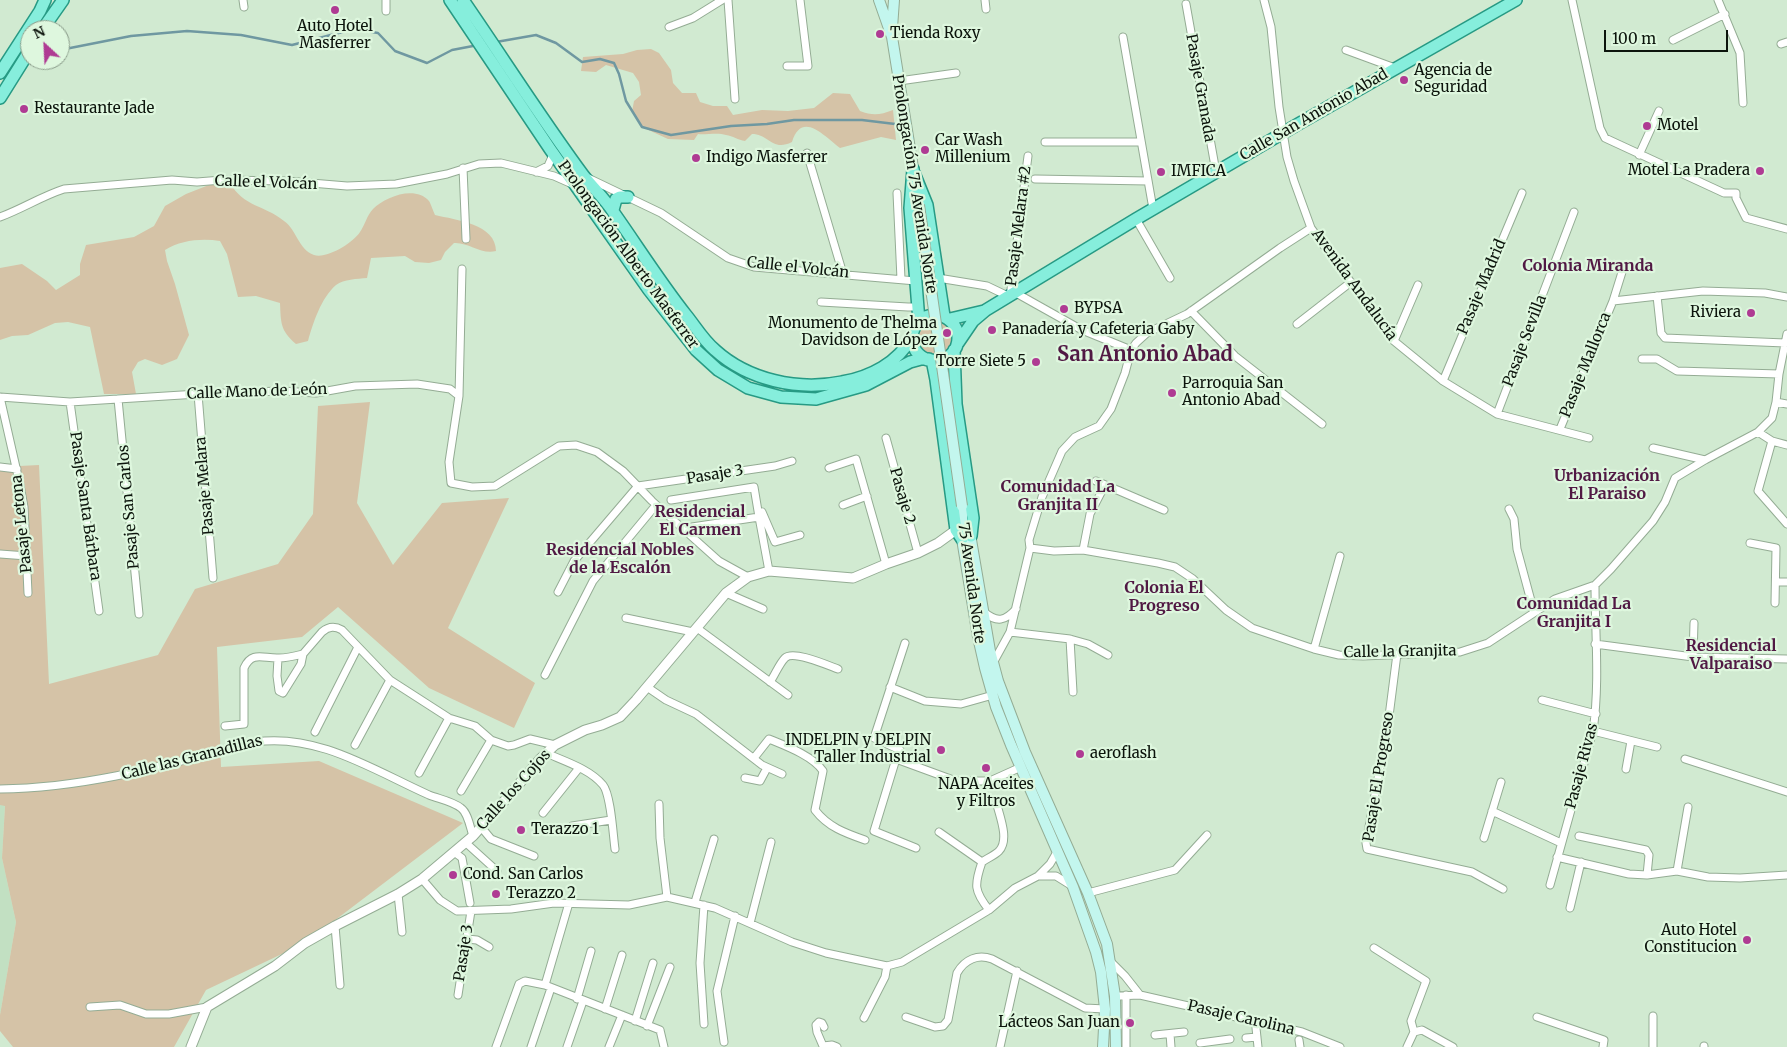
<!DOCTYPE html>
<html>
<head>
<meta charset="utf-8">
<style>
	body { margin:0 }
	#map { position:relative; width:1787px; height:1047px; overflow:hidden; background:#d1ead1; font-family:Merriweather,serif }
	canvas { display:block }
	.north { position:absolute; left:20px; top:20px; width:50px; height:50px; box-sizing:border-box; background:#def7de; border:1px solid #8a9c8a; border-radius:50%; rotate:335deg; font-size:14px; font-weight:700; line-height:20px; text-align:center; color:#0c140c }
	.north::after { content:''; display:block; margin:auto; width:18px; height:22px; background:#af3b93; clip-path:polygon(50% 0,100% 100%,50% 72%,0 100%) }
	.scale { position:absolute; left:1604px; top:30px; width:124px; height:22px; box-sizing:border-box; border:2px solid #0c140c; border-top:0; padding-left:6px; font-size:15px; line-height:18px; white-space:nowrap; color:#0c140c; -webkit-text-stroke:4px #def7de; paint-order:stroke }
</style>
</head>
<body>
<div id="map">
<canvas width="1787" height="1047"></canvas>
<div class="north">N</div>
<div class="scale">100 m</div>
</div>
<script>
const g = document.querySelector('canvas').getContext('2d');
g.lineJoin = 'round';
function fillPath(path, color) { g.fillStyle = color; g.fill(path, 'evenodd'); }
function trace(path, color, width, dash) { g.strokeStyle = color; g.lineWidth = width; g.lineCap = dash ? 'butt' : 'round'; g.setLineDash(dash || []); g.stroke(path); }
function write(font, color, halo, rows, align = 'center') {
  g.font = font + ' Merriweather,serif'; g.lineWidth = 4.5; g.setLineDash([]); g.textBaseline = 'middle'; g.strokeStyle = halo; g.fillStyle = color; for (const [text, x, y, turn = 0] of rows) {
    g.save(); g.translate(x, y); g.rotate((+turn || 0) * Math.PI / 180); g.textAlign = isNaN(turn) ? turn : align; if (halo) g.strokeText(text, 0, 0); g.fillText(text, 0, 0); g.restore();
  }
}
fillPath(new Path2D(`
	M0,805H5L2,858L16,922L0,1015Z`), '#c2e0c2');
fillPath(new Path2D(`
	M651,49L659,53L671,70L673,83L682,93H696L700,102L713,106H727L733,115L762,110L788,111L814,108L833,93L850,94L860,111C873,116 880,115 893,110L896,140L881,137L840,148C825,137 802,110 792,142C772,152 769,134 752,134L745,141C738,140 733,136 726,135C718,132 706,135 698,134L694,140L668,139L642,127L632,112L634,101L641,95L639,82L633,73L606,65L596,72L581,71L583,57L623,54L637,50Z
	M229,182C245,208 263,204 284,221C297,230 298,249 314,255C327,259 353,243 360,232C365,225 367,215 373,209C385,197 415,185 429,201C431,204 433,211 435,215C456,220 496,224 496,251C481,255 469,242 454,243L445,252L441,260L429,263L415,262L405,256L371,258L367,278C357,279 344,279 336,285C321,298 313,323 308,341L296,344C280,330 281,323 280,303L256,296L238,297L227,254L220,241C202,238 181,240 165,250L167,261L175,284L189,335L177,359L162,365L145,359L138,362L132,372L136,394H104L90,327L68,322L55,323L28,335L12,336L0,340V268L22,264L47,281L56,290L80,275V264L86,245L134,237L154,226L165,206L186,194L214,183Z
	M919 338a18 18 0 1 1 36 0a18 18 0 1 1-36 0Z
	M370,402L357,503L393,565L442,503L509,498L448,628L535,683L514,728L429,688L338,607L302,637L217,647L221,767L319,761L463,823L305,943L206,990L174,1047H13L0,1031V1015L16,922L2,858L5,806L0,805V467L39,465L49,684L158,655L195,589L278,564L313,514L318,406Z`), '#d5c3a7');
trace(new Path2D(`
	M496,42L536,35L556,43L582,62L600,59L614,63L619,74L626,101L642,127L671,135L731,126L767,124L794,120H862L895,124
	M60,50L131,36L187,31L241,35L292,45L354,29L378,33L395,51L427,63L452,50L473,46`), '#6f98a1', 2.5);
const minor = new Path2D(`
	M243,0L244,7
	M728,0L735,99
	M985,0L986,9
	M1264,0L1271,27L1279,107L1287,157L1294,181L1311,228L1394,341L1443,381L1497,414L1589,438
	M1572,0L1600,128L1605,138L1724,193H1736V198L1746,218L1787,229
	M1718,0L1740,53L1743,103
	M1186,4L1216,172
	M386,11V0
	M669,27L693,18L722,0
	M1123,37L1153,209
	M1673,40L1725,14
	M1781,44L1787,42
	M1346,50L1395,68
	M787,66H808L800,0
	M899,81L956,73
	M1045,142H1141
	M807,153L843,274
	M1639,155L1659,111
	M463,168L466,239
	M536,172L548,166L552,157L551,151
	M588,178L661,213L728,258L754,267L916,281
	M1035,179L1148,181
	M897,193L901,279
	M0,217C22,209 42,196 64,189L172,180L197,182L222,180L287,181L347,186L396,184L447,174L479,164L501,163L554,176L572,184
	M1136,219L1170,278
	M938,278L987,286L1010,297L1028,156
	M1016,293L1082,330L1131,350
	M1657,296L1661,333L1665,338L1785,343
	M1613,301L1623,269
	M821,302L908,307H919
	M1191,311L1235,356L1322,424
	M1297,324L1351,282
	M1394,341L1418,285
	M1642,359H1657L1677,371L1779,374
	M1443,381L1522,193
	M198,394L213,578
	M459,396L462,269
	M0,397L70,402L198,394L280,391L316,393L355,386L417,384L450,389L459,396L449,462L451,483L472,487L495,486L559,446L576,445L597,452L623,471L652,501L719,561L748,577
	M0,397L20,485L24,507L28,593
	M118,399L139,614
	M70,402L99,611
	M1776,402L1787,404
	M1497,414L1574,212
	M1560,429L1613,301L1703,291L1765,293L1787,297
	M1758,432L1772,441L1787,445
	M886,438L918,553
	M1772,441L1758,491L1787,524
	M1653,448L1705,460
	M0,467L17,469
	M829,468L856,459L886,564
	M1096,481L1164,510
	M671,500L754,487L759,517
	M843,505L867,496
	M1509,509L1514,519L1517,549L1534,612
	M762,512L775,542L800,535
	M692,527L759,517L769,571
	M1750,543L1776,548L1775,603
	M1030,548L1054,551L1083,550L1158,563L1175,567L1193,579L1226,610L1252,628L1314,649L1339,655L1363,656L1460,652L1488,643L1555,599L1595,585L1611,569L1653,521L1665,502L1675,478L1705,460L1758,432L1772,418L1776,402L1779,374L1787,334
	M1083,550L1090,514L1105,485
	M0,554L27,556
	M1776,582H1787
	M558,592L574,561L638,486L775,466L792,461
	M726,593L763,609
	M984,612C997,623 1005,621 1016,609
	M626,618L693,632
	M697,628L788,695
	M1010,632L1070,639L1088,644L1108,655
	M1070,639L1073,692
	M905,643L874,738L900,750L896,759L956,781H990L1021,767
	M1595,644L1693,657L1787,659
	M1314,649L1340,556
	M1397,654L1388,724L1366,843L1367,849L1472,872L1503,889
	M1693,657L1694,623
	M278,658L277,676L279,691L283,693L301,664L303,654
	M993,663L1010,632L1030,548L1029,540L1042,497L1062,451L1075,437L1099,426L1111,409L1125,373L1131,350L1136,343L1147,333L1187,314L1280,248L1311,228
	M545,675L593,581L656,505
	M770,682C775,675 779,664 785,658C793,650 827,665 838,669
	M647,687L666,700L696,714L762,765L782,774
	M890,687L925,701L961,704L993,695
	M1542,700L1596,714
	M225,726L244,724V668C252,650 264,659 279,658C287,658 295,656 303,654L322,632C329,626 335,626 342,630L390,680L449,718L475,726L491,740L508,746L514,745L530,739L555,745
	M1593,731L1657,747
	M315,732L358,647
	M355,745L390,680
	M546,753C564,761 590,769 603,785C611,795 613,835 615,849
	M754,758L769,739C786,746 813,756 823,771L815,810C828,827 845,833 865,840
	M896,759L874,831L916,848
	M1685,759L1787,792
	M1626,769L1631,741
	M419,773L449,718
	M745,778L760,781L767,768
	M0,789C88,788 170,764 255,742C318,733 373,770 429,795C439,799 452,801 461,808C468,813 470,827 473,836
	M461,791L491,740
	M659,804L660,838L667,897
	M1492,811L1561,843
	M543,813L579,768
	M572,826L611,820
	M481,827L491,839L534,856
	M939,832L982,862
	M1579,836L1646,850L1649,855L1647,875
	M1484,838L1501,782
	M465,842L497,871
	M454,852L462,858L470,903
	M1557,857L1629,874L1647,875L1677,871L1708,877L1740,878L1787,875
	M1677,871L1688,807
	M1038,876H1056L1072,886
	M422,879L440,900L457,911L511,909L554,903L629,905L667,897L715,908L792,942L826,953L887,966L902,962L989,910L1015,888L1038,876L1050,864L1057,852
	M1550,885L1593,731C1600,683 1595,633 1595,585
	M1088,893L1175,870L1207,835
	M398,894L402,932
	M695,902L714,839
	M569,903L545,985L660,1030
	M1570,908L1581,862
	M989,910C974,891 974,885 982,862C988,858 995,855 999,851C1010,839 999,815 996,801
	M750,923L771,842
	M335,926L340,985
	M467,939L477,940L489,947
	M1374,948L1426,981L1411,1021L1414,1032
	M1111,962L1125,976L1140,995
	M458,995L471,911
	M1126,995V1047
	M1115,996L1140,995L1302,1032L1340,1047
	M577,999L591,951
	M90,1007L120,1005L146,1014H169L207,1007
	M605,1009L622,955
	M906,1017L935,1027L943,1026L948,1020L957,973C965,959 978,954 992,959L1085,1008L1105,1009
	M1537,1017L1604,1040L1603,1047
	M864,1018L885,977L887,966
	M635,1021L653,963
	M704,1024L700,963L704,905
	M647,1026L670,967
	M1256,1028L1258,1047
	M660,1030L664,1047
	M1170,1034L1171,1047
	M1155,1035L1184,1032
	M1246,1038L1257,1037
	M1299,1040L1300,1047
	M724,1042L717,991L735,916
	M1200,1043L1230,1039
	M823,1046L817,1032L816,1025L819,1022L822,1023L824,1027
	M823,1046L832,1045L837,1047
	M496,1047L519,984L525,981L545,985
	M531,1047L551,988
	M567,1047L583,1001
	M609,1047L622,1015
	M1000,1047L1017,971
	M1407,1047L1414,1032L1422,1030L1453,1047
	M1653,1047V1016
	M1704,1047V1046`);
const tertiary = new Path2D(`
	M191,1047L207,1007L275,966L305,943L335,926L398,894L422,879L473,836L514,790L540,759L555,745L585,730L602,725L620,717L636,700L726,593L748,577L769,571L853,578L886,564L918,553L938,543L956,530`);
const secondary = new Path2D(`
	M879,0L892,37L919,205
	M892,28L894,0
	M962,506V539L978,637L985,668L996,707L1011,745L1073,887L1096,952L1101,972L1105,1009L1103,1047
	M969,528L990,651L998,681L1025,752L1088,893L1107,944L1115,996L1116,1047`);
const primary = new Path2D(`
	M450,0L550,149L649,290L696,350L718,370L748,388L781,397L816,399L866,385L910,362L921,359H929
	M463,0C503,58 541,118 583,175C593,188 605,199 614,213C638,247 660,282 686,315C695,326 703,340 715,350C748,380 798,391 842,382C870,377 898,363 912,337
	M42,30L63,0
	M0,73L40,11L45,0
	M0,98L30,50
	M913,169L910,208L919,321
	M914,173L927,205L944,316
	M613,210L616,199L620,197H628
	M912 338a23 23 0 1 1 46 0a23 23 0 1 1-46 0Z
	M950,319L984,311
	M958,343L973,321L986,310L1136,219L1300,123L1516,0
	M954,350L956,404L973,518L971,536
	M932,360L936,380L956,530L962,539`);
trace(minor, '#94ac94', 9);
trace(tertiary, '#94ac94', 11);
trace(secondary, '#94ac94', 12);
trace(primary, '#279a84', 14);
trace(minor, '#fff', 7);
trace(tertiary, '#fff', 9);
trace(secondary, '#c3f6ee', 10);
trace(primary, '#86eedc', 11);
const secondaryBridge = new Path2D(`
	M919,205L962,506`);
trace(secondaryBridge, '#94ac94', 12, []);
trace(secondaryBridge, '#c3f6ee', 10);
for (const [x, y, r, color] of [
	[335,10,5,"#af3b93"],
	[880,34,5,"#af3b93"],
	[1404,80,5,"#af3b93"],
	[24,109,5,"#af3b93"],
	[1647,126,5,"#af3b93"],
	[925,150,5,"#af3b93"],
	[696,158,5,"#af3b93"],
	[1760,171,5,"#af3b93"],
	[1161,172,5,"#af3b93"],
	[1064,309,5,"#af3b93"],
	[1751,313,5,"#af3b93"],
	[992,330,5,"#af3b93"],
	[947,333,5,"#af3b93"],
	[1036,362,5,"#af3b93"],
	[1172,393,5,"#af3b93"],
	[941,750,5,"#af3b93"],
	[1080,754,5,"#af3b93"],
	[986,768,5,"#af3b93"],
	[521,830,5,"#af3b93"],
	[453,875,5,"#af3b93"],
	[496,894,5,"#af3b93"],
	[1747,940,5,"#af3b93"],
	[1130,1023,5,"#af3b93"]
]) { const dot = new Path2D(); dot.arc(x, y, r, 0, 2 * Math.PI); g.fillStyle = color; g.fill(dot); trace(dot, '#def7de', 2); }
write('15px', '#0c140c', '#def7de', [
	["Auto Hotel",335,27,"center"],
	["Masferrer",335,44,"center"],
	["Tienda Roxy",890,34],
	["Agencia de",1414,71],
	["Seguridad",1414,88],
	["Restaurante Jade",34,109],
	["Motel",1657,126],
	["Car Wash",935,141],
	["Millenium",935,158],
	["Indigo Masferrer",706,158],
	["Motel La Pradera",1750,171,"right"],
	["IMFICA",1171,172],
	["BYPSA",1074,309],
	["Riviera",1741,313,"right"],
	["Monumento de Thelma",937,324,"right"],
	["Davidson de López",937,341,"right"],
	["Panadería y Cafeteria Gaby",1002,330],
	["Torre Siete 5",1026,362,"right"],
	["Parroquia San",1182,384],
	["Antonio Abad",1182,401],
	["INDELPIN y DELPIN",931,741,"right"],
	["Taller Industrial",931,758,"right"],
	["aeroflash",1090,754],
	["NAPA Aceites",986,785,"center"],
	["y Filtros",986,802,"center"],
	["Terazzo 1",531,830],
	["Cond. San Carlos",463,875],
	["Terazzo 2",506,894],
	["Auto Hotel",1737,931,"right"],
	["Constitucion",1737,948,"right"],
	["Lácteos San Juan",1120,1023,"right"]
], 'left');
write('15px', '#0c140c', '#def7de', [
	["Pasaje Granada",1200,88,80],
	["Calle San Antonio Abad",1314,115,-30],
	["Calle el Volcán",266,183,2],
	["Prolongación 75 Avenida Norte",914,184,81],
	["Pasaje Melara #2",1019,226,-83],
	["Prolongación Alberto Masferrer",628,255,54],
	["Calle el Volcán",798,268,6],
	["Avenida Andalucía",1354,285,54],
	["Pasaje Madrid",1482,287,-67],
	["Pasaje Sevilla",1525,341,-69],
	["Pasaje Mallorca",1586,365,-68],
	["Calle Mano de León",257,392,-2],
	["Pasaje 3",715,475,-9],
	["Pasaje Melara",205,486,-95],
	["Pasaje 2",902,496,74],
	["Pasaje Santa Bárbara",85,506,82],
	["Pasaje San Carlos",129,507,-95],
	["Pasaje Letona",22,524,-96],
	["75 Avenida Norte",971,583,82],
	["Calle la Granjita",1400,652,-1],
	["Calle las Granadillas",192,758,-14],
	["Pasaje Rivas",1582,766,-75],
	["Pasaje El Progreso",1379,777,-81],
	["Calle los Cojos",514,790,-48],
	["Pasaje 3",464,953,-81],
	["Pasaje Carolina",1241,1018,13]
]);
write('bold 16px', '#511944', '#def7de', [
	["Colonia Miranda",1588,266],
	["Urbanización",1607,476],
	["El Paraiso",1607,494],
	["Comunidad La",1058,487],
	["Granjita II",1058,505],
	["Residencial",700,512],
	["El Carmen",700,530],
	["Residencial Nobles",620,550],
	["de la Escalón",620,568],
	["Colonia El",1164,588],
	["Progreso",1164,606],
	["Comunidad La",1574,604],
	["Granjita I",1574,622],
	["Residencial",1731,646],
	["Valparaiso",1731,664]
]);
write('bold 20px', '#511944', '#def7de', [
	["San Antonio Abad",1145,355]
]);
</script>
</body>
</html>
